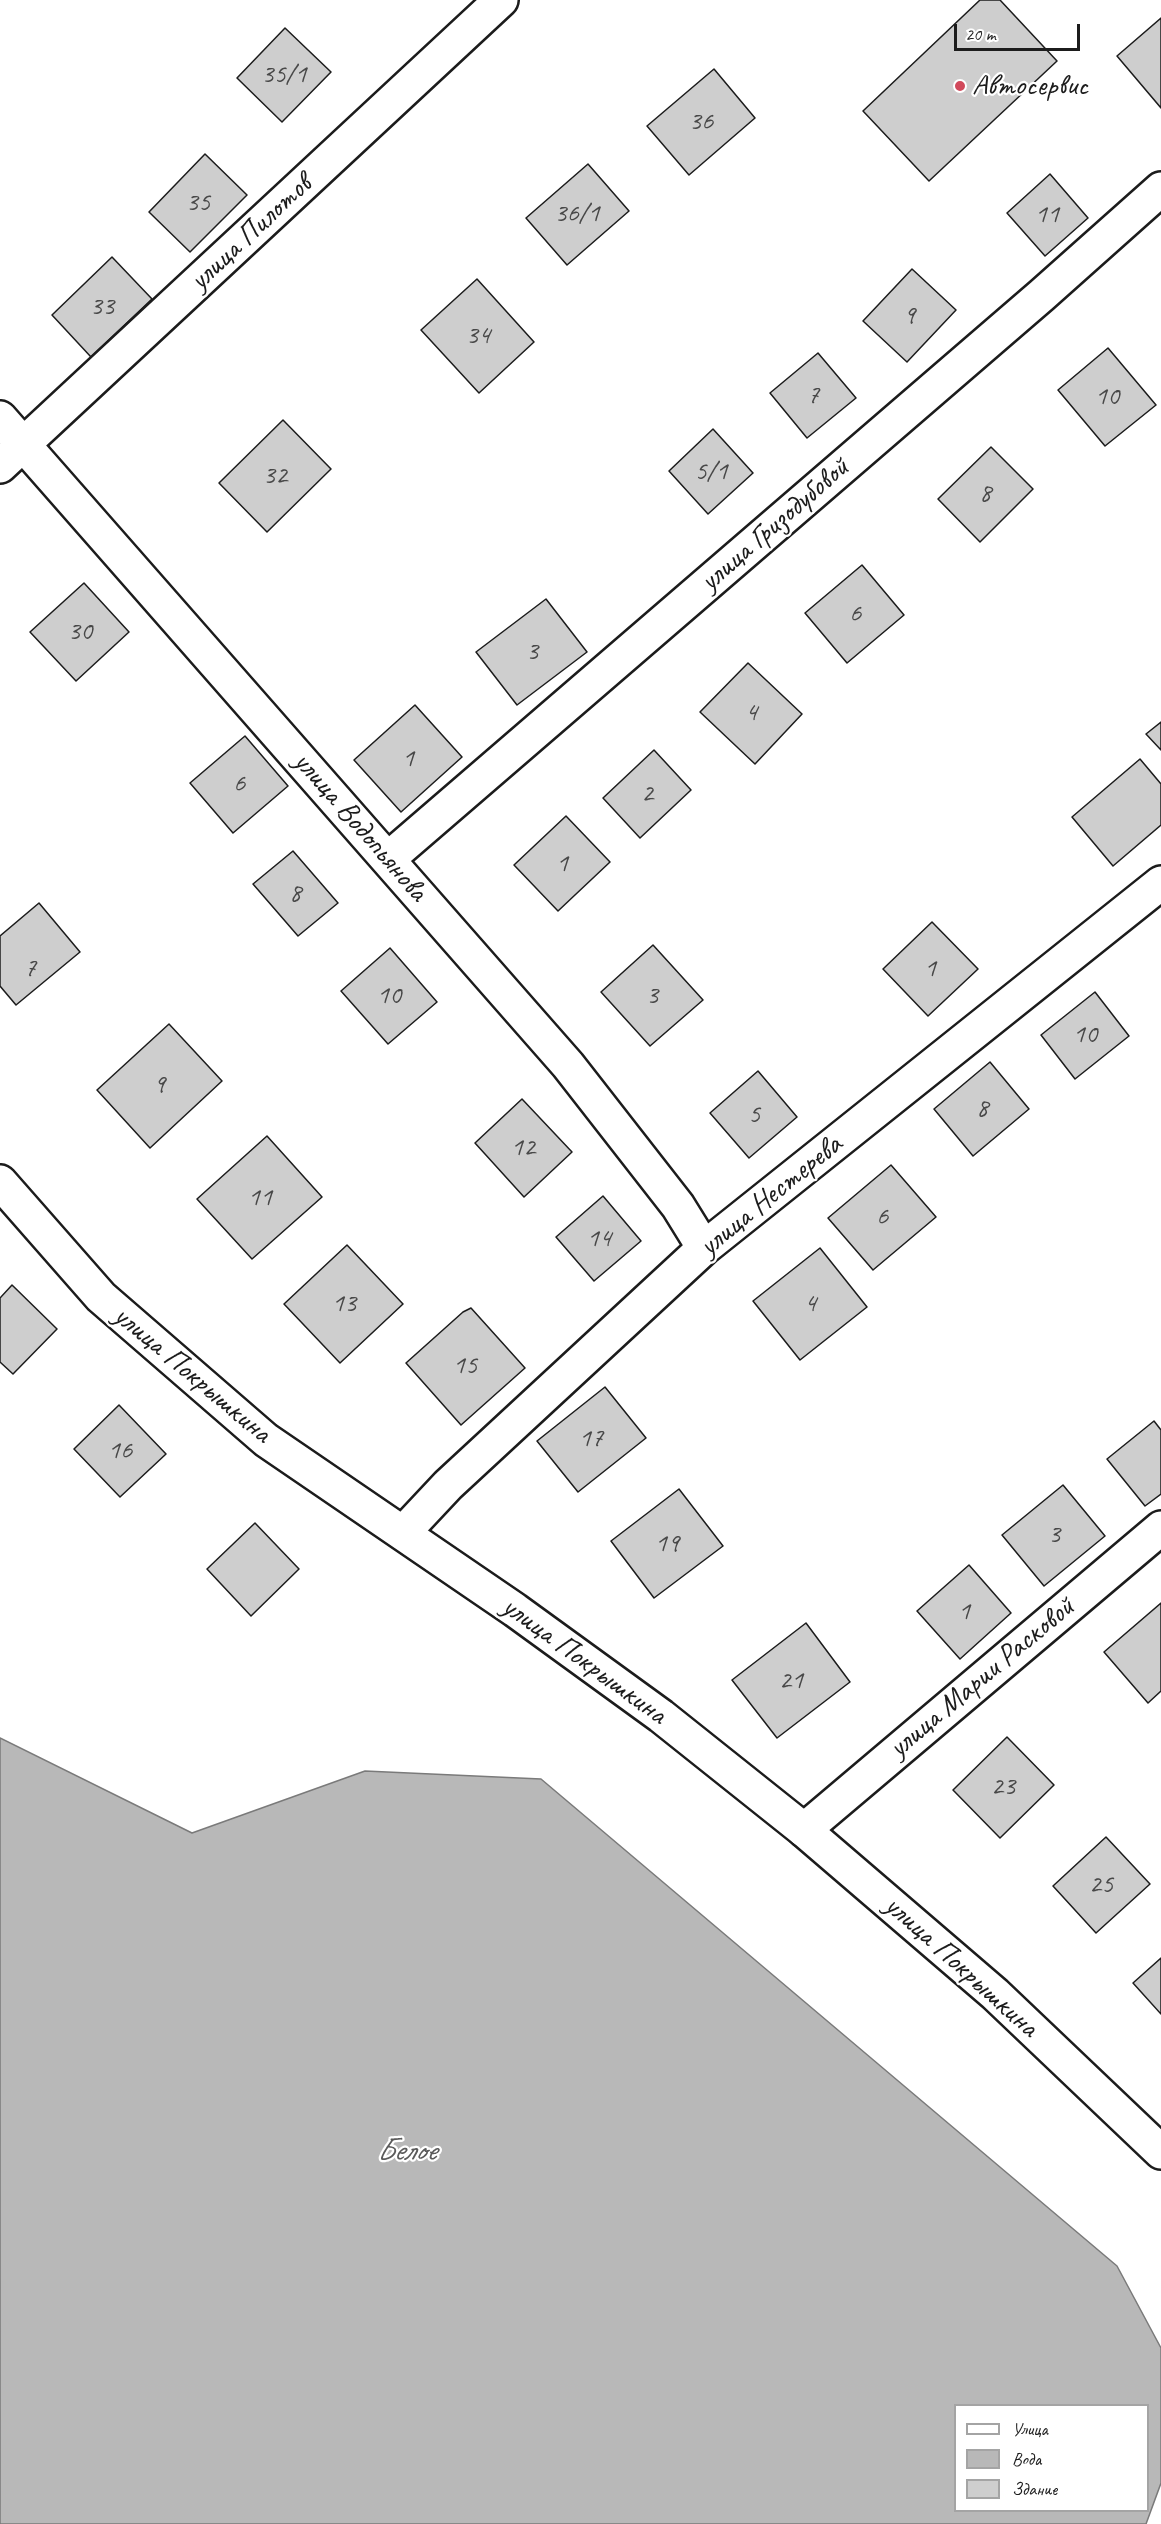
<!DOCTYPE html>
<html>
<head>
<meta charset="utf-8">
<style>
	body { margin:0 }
	#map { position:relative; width:1161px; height:2524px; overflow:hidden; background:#fff; font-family:Caveat,sans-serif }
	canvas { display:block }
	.legend { position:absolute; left:954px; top:2404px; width:195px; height:108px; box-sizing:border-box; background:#fff; border:2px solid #a4a4a4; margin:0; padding:8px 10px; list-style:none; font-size:18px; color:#1c1c1c }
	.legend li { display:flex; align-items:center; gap:12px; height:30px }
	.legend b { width:30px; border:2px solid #a4a4a4 }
	.scale { position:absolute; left:954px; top:24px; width:126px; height:27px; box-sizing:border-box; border:3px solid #1c1c1c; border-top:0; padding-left:8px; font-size:18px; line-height:21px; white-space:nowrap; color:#1c1c1c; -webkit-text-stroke:4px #fff; paint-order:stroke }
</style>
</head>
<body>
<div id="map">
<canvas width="1161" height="2524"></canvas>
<ul class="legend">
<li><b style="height:8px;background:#fff"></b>Улица</li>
<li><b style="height:16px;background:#b8b8b8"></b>Вода</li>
<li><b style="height:16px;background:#cecece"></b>Здание</li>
</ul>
<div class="scale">20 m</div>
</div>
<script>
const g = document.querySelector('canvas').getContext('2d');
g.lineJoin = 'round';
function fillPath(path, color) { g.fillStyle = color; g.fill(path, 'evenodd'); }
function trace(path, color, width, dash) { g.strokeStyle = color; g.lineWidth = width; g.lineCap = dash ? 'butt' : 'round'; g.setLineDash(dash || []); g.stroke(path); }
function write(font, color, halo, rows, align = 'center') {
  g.font = font + ' Caveat,sans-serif'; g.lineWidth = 4.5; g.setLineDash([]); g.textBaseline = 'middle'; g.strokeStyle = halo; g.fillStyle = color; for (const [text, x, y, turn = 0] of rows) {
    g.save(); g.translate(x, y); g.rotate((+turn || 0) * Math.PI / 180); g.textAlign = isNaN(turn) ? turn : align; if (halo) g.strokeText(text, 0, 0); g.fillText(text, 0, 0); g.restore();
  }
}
const water = new Path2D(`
	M0,1738L192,1833L365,1771L541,1779L1117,2266L1161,2348V2483L1146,2524H0ZM956,2406H1148V2510H956Z`);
fillPath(water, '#b8b8b8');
trace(water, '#7a7a7a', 1.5);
const building = new Path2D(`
	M980,0H1000L1057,61L929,181L863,111Z
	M1161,18V108L1117,56Z
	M285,28L331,72L282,122L237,78Z
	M714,69L755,118L689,175L647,126Z
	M205,154L247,195L190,252L149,212Z
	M588,164L629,211L567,265L526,218Z
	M1050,174L1088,218L1045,256L1007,213Z
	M112,257L152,299L91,357L52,315Z
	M912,269L956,310L907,362L863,321Z
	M477,279L534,342L479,393L421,330Z
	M1108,348L1156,405L1105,446L1058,390Z
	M818,353L856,398L807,438L770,393Z
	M283,420L331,469L267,532L219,483Z
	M713,429L753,473L708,514L669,471Z
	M991,447L1033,489L980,542L938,499Z
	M862,565L904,615L847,663L805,613Z
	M84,583L129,632L76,681L30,632Z
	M546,599L587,652L517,705L476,652Z
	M748,663L802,714L755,764L700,712Z
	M415,705L462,757L401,812L354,760Z
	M1161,722V750L1146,734Z
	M245,736L288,786L233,833L190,783Z
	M654,750L691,790L640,838L603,798Z
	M1140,759L1161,784V825L1113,866L1072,817Z
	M566,816L610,862L558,911L514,865Z
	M293,851L338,903L298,936L253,884Z
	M39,903L80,952L16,1005L0,986V936Z
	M932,922L978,969L928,1016L883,969Z
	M653,945L703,1000L650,1046L601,992Z
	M390,948L437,1002L388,1044L341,991Z
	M1095,992L1129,1036L1075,1079L1041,1035Z
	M169,1024L222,1081L150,1148L97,1090Z
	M990,1062L1029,1109L973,1156L934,1109Z
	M758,1071L797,1117L749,1158L710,1113Z
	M522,1099L572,1152L524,1197L475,1143Z
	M267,1136L322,1197L252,1259L197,1199Z
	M891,1165L936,1217L873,1270L828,1218Z
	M603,1196L641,1241L594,1281L556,1237Z
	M347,1245L403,1304L340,1363L284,1304Z
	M820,1248L867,1307L800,1360L753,1301Z
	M12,1285L57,1329L13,1374L0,1362V1298Z
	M471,1308L525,1368L461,1425L406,1363L463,1312Z
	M605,1387L646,1438L578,1492L537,1441Z
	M119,1405L166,1454L120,1497L74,1449Z
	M1154,1421L1161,1430V1494L1145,1506L1107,1459Z
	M1063,1485L1105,1536L1044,1586L1002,1535Z
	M679,1489L723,1546L654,1598L611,1541Z
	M255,1523L299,1569L251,1616L207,1569Z
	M969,1565L1011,1613L960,1659L917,1611Z
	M1161,1603V1691L1148,1703L1104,1652Z
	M806,1623L850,1682L777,1738L732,1680Z
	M1007,1737L1054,1785L1000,1838L953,1790Z
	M1106,1837L1150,1884L1096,1933L1053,1886Z
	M1161,1958V2014L1133,1983Z`);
fillPath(building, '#cecece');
trace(building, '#1c1c1c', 1.5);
const street = new Path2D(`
	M0,418L568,1065L678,1206L704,1248
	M388,859L1042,295L1161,189
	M403,1533L448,1485L704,1248L1161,883
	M804,1830L1161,1528`);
const secondary = new Path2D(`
	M0,466L501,0
	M0,1182L101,1297L266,1440L515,1610L661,1716L804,1830L995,1994L1161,2152`);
trace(street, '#1c1c1c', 38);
trace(secondary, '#1c1c1c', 38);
trace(street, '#fff', 33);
trace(secondary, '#fff', 33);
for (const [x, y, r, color] of [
	[960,86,6,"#d1495b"]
]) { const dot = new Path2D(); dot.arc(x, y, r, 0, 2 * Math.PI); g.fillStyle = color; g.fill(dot); trace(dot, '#fff', 2); }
write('27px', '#484848', null, [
	["35/1",284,75],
	["36",701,122],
	["35",198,203],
	["36/1",577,214],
	["11",1047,215],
	["33",102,307],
	["9",909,316],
	["34",478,336],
	["7",813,396],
	["10",1107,397],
	["5/1",711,472],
	["32",275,476],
	["8",985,494],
	["6",855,614],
	["30",80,632],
	["3",532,652],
	["4",751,713],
	["1",408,759],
	["6",239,784],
	["2",647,794],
	["1",562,864],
	["8",295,894],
	["7",30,969],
	["1",930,969],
	["10",389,996],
	["3",652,996],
	["10",1085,1035],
	["9",159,1085],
	["8",982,1109],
	["5",754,1115],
	["12",523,1148],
	["11",260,1198],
	["6",882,1217],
	["14",599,1239],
	["13",344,1304],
	["4",810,1304],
	["15",465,1366],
	["17",591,1439],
	["16",120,1451],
	["3",1054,1535],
	["19",667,1544],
	["1",964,1612],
	["21",791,1681],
	["23",1003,1787],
	["25",1101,1885]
]);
write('30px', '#1c1c1c', '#fff', [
	["Автосервис",972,86]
], 'left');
write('30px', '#1c1c1c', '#fff', [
	["улица Пилотов",251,233,-43],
	["улица Гризодубовой",775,525,-41],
	["улица Водопьянова",360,827,49],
	["улица Нестерева",771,1196,-39],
	["улица Покрышкина",192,1375,40],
	["улица Покрышкина",584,1661,36],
	["улица Марии Расковой",982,1678,-40],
	["улица Покрышкина",961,1967,42]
]);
write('italic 32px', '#5a5a5a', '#fff', [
	["Белое",406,2152]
]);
</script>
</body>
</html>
